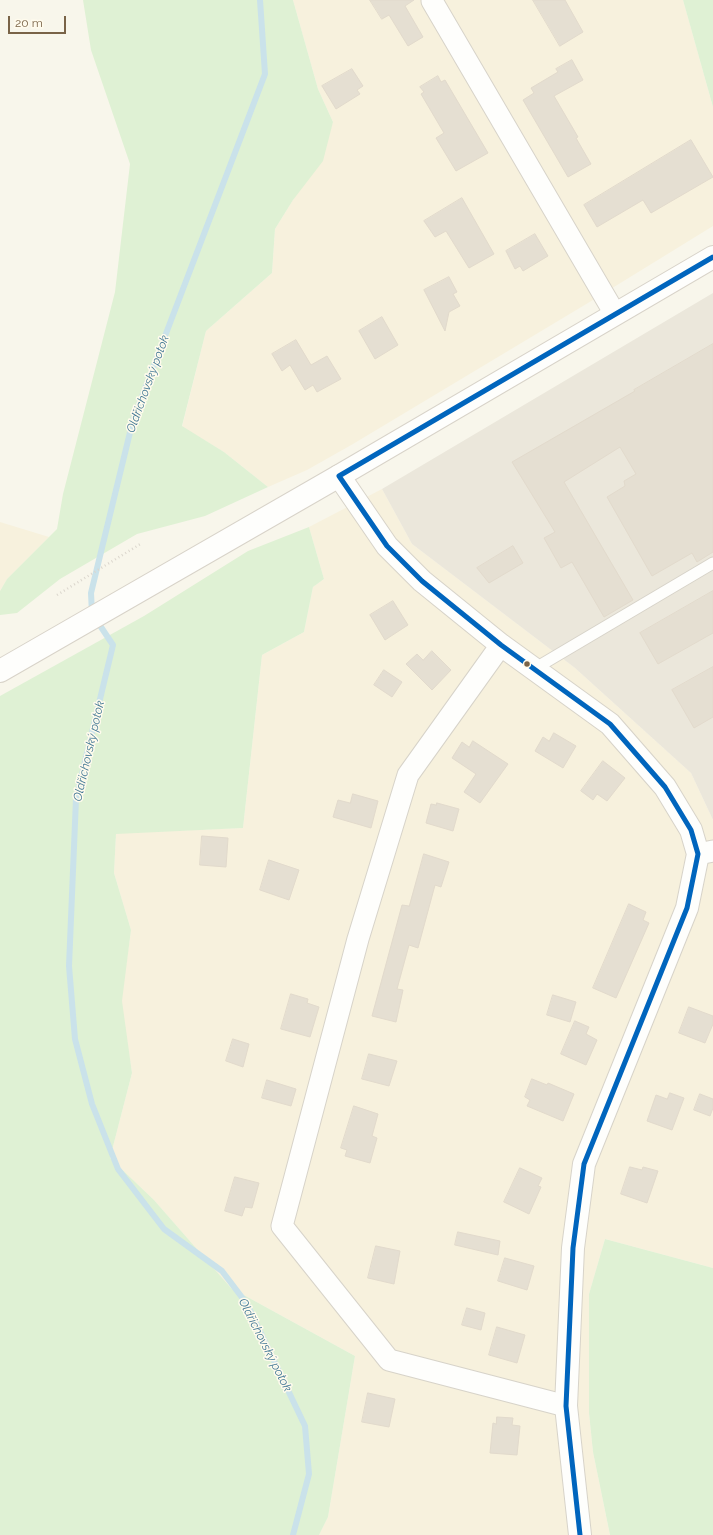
<!DOCTYPE html>
<html>
<head>
<meta charset="utf-8">
<style>
	body { margin:0 }
	#map { position:relative; width:713px; height:1535px; overflow:hidden; background:#f8f6eb; font-family:Raleway,sans-serif }
	canvas { display:block }
	.scale { position:absolute; left:8px; top:16px; width:58px; height:18px; box-sizing:border-box; border:2px solid #796347; border-top:0; padding-left:5px; font-size:12px; line-height:14px; white-space:nowrap; color:#796347; -webkit-text-stroke:3px #fffbed; paint-order:stroke }
</style>
</head>
<body>
<div id="map">
<canvas width="713" height="1535"></canvas>
<div class="scale">20 m</div>
</div>
<script>
const g = document.querySelector('canvas').getContext('2d');
g.lineJoin = 'round';
function fillPath(path, color) { g.fillStyle = color; g.fill(path, 'evenodd'); }
function trace(path, color, width, dash) { g.strokeStyle = color; g.lineWidth = width; g.lineCap = dash ? 'butt' : 'round'; g.setLineDash(dash || []); g.stroke(path); }
function write(font, color, halo, rows, align = 'center') {
  g.font = font + ' Raleway,sans-serif'; g.lineWidth = 3; g.setLineDash([]); g.textBaseline = 'middle'; g.strokeStyle = halo; g.fillStyle = color; for (const [text, x, y, turn = 0] of rows) {
    g.save(); g.translate(x, y); g.rotate((+turn || 0) * Math.PI / 180); g.textAlign = isNaN(turn) ? turn : align; if (halo) g.strokeText(text, 0, 0); g.fillText(text, 0, 0); g.restore();
  }
}
fillPath(new Path2D(`
	M293,0H683L713,107V226L588,303L353,444L307,470L268,487L224,452L182,427L206,331L272,273L275,229L293,200L333,122L318,89Z
	M382,489L412,544L575,668L691,773L713,820V1268L605,1239L589,1294V1413L593,1452L610,1535H319L328,1517L355,1356L231,1288L154,1200L110,1158L132,1073L121,1001L131,930L114,873L116,833L243,828L262,655L304,632L313,587L324,579L309,527Z
	M0,522L49,537L7,579L0,591Z`), '#f7f1dd');
fillPath(new Path2D(`
	M713,293V820L691,773L575,668L412,544L382,489Z`), '#ebe7db');
fillPath(new Path2D(`
	M83,0H293L318,89L333,122L323,161L293,200L275,229L272,273L206,331L182,426L224,452L268,487L205,516L137,534L60,579L17,613L0,615V591L7,579L57,529L63,494L115,292L130,164L91,50Z
	M683,0H713V107Z
	M309,527L324,579L313,587L304,632L262,655L243,828L116,834L114,873L131,930L122,1001L132,1073L110,1158L154,1200L231,1288L355,1356L328,1517L319,1535H0V696L144,616L248,551Z
	M605,1239L713,1268V1535H610L593,1452L589,1413V1294Z`), '#dff1d4');
trace(new Path2D(`
	M92,613L91,593L133,420L265,74L260,0
	M97,621L113,645L76,799L69,966L75,1039L92,1104L118,1169L164,1229L222,1271L247,1304L305,1426L309,1474L293,1535`), '#cae2ea', 6);
const building = new Path2D(`
	M370,0H414L405,6L423,37L408,46L389,15L382,19Z
	M533,0H565L583,32L560,46Z
	M572,60L583,80L554,96L578,137L576,138L591,164L568,177L523,100L534,93L531,88L558,72L556,69Z
	M352,69L363,86L357,90L360,94L336,109L322,86Z
	M438,76L441,82L445,80L488,153L456,171L436,138L444,133L421,94L424,92L420,87Z
	M691,140L713,177L651,213L643,200L597,227L584,205Z
	M462,198L494,254L469,268L446,231L435,237L424,221Z
	M535,234L548,256L523,271L520,266L515,269L506,251Z
	M449,277L457,292L453,294L460,306L449,312L445,331L424,290Z
	M382,317L398,345L375,359L359,331Z
	M296,340L311,365L327,356L341,379L317,392L313,385L305,390L290,365L282,371L272,354Z
	M713,344V552L697,562L692,553L652,576L607,497L625,486L624,481L636,474L620,447L564,482L633,600L604,617L572,562L561,568L544,538L555,532L512,462L635,391L634,390Z
	M513,546L523,563L489,583L477,568Z
	M713,591V633L658,664L640,633Z
	M393,601L408,625L385,640L370,615Z
	M432,651L451,670L432,690L406,664L417,654L423,660Z
	M713,667V717L694,728L672,690Z
	M384,670L402,682L392,697L374,685Z
	M554,733L576,746L563,768L535,751L543,737L549,741Z
	M473,741L508,764L480,803L464,792L476,774L452,758L462,742L469,747Z
	M603,761L625,778L607,801L597,794L593,800L581,791Z
	M353,794L378,801L371,828L333,817L338,800L350,803Z
	M437,803L459,809L453,831L426,823L431,804L436,805Z
	M202,836L228,838L226,867L200,865Z
	M424,854L449,862L441,887L435,885L418,948L409,945L397,989L403,990L396,1022L372,1016L402,905L409,906Z
	M269,860L299,870L289,900L260,890Z
	M629,904L646,912L643,920L649,923L616,998L593,988Z
	M291,994L308,999L307,1003L319,1007L310,1037L281,1029Z
	M553,995L576,1002L570,1022L547,1015Z
	M689,1007L713,1016V1024L705,1043L679,1033Z
	M575,1021L589,1027L586,1034L597,1040L586,1065L561,1054Z
	M233,1039L249,1044L243,1067L226,1061Z
	M369,1054L397,1061L389,1086L362,1079Z
	M532,1079L547,1085L548,1083L574,1094L563,1121L527,1106L530,1100L525,1097Z
	M267,1080L296,1089L291,1106L262,1098Z
	M670,1093L684,1098L672,1130L647,1121L656,1095L667,1099Z
	M700,1094L713,1099V1108L710,1116L694,1110Z
	M354,1106L378,1114L372,1136L377,1138L370,1163L345,1156L347,1150L341,1148Z
	M630,1167L642,1170L643,1167L658,1171L647,1203L621,1194Z
	M520,1168L542,1178L538,1186L541,1187L529,1214L504,1202Z
	M235,1177L259,1183L252,1208L245,1207L242,1216L225,1211Z
	M458,1232L500,1241L498,1255L455,1245Z
	M376,1246L400,1251L394,1284L368,1278Z
	M505,1258L534,1266L527,1290L498,1281Z
	M467,1308L485,1313L481,1330L462,1325Z
	M497,1327L525,1335L517,1363L489,1355Z
	M368,1393L395,1399L389,1427L362,1422Z
	M497,1417L513,1418L512,1425L520,1426L517,1455L490,1453L493,1423L496,1424Z`);
fillPath(building, '#e5dfd2');
trace(building, '#e2dacc', 1);
const service = new Path2D(`
	M534,669L713,563`);
const minor = new Path2D(`
	M432,1L615,314
	M501,645L408,775L358,939L282,1226L389,1360L566,1406
	M698,854L713,851`);
const tertiary = new Path2D(`
	M339,476L387,546L422,581L501,645L610,724L665,787L691,830L698,854L687,908L584,1164L573,1248L566,1406L580,1535`);
const secondary = new Path2D(`
	M0,671L339,476L713,257`);
trace(service, '#d7d3c9', 13);
trace(minor, '#d7d3c9', 23);
trace(tertiary, '#d7d3c9', 24);
trace(secondary, '#d8d3c9', 24);
trace(new Path2D(`
	M57,595L142,543`), '#dbd6cd', 2.5, [1, 3]);
trace(service, '#fefefc', 11);
trace(minor, '#fefefc', 21);
trace(tertiary, '#fefefc', 22);
trace(secondary, '#fefefc', 22);
trace(new Path2D(`
	M339,476L387,546L422,581L501,645L610,724L665,787L691,830L698,854L687,908L584,1164L573,1248L566,1406L580,1535
	M339,476L713,257`), '#0065bd', 5);
for (const [x, y, r, color] of [
	[527,664,3.5,"#796347"]
]) { const dot = new Path2D(); dot.arc(x, y, r, 0, 2 * Math.PI); g.fillStyle = color; g.fill(dot); trace(dot, '#fffbed', 1.5); }
write('italic 12px', '#427896', '#fffbed', [
	["Oldřichovský potok",148,384,-70],
	["Oldřichovský potok",89,751,-77],
	["Oldřichovský potok",265,1345,63]
]);
</script>
</body>
</html>
